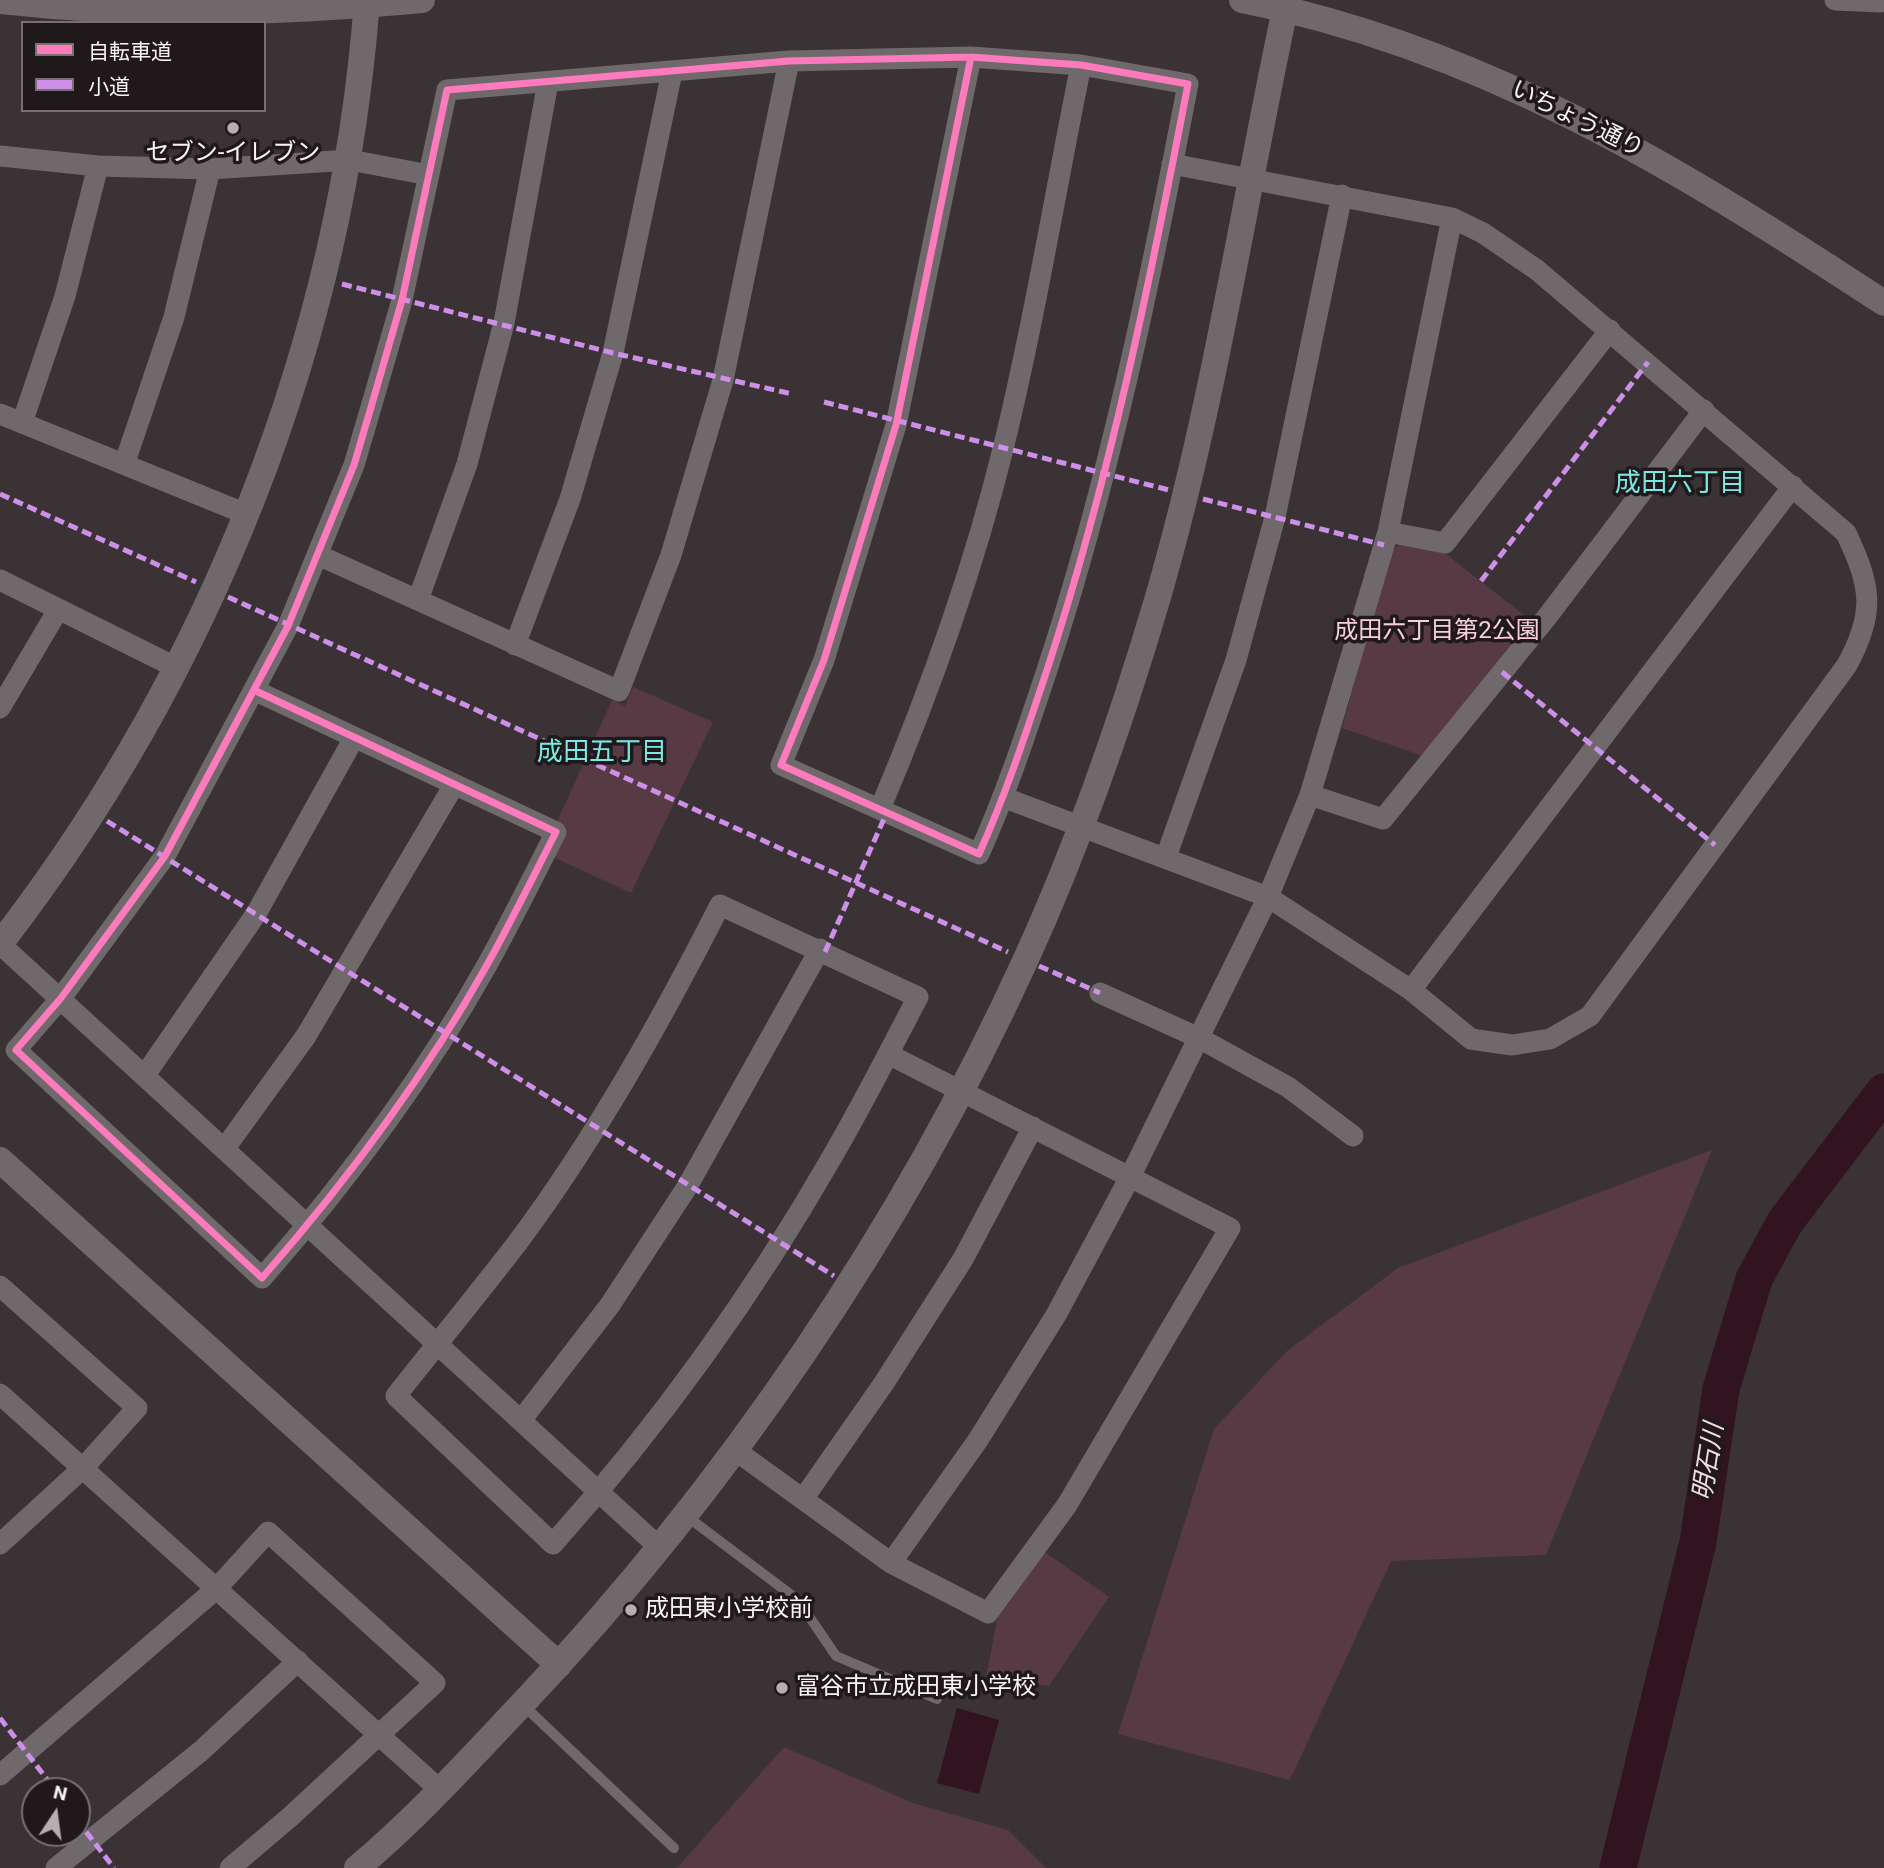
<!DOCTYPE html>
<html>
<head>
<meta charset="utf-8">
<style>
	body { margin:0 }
	#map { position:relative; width:1884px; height:1868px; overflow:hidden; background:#3a3235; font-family:Roboto,"Noto Sans JP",sans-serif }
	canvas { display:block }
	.legend { position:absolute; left:21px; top:21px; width:245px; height:91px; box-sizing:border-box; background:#20191b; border:2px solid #786f72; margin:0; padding:9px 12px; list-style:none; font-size:21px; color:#fbf1f5 }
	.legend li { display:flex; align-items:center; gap:14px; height:35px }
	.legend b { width:35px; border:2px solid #786f72 }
	.north { position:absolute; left:21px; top:1777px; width:70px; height:70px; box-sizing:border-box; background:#20191b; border:2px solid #786f72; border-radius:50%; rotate:13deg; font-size:19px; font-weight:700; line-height:28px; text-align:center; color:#fbf1f5 }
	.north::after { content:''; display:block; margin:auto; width:24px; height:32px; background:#b7aeb2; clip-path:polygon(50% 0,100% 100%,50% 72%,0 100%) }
</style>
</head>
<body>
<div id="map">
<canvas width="1884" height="1868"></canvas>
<ul class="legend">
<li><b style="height:9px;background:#fd7abc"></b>自転車道</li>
<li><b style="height:9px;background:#ce8fe9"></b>小道</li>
</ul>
<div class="north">N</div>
</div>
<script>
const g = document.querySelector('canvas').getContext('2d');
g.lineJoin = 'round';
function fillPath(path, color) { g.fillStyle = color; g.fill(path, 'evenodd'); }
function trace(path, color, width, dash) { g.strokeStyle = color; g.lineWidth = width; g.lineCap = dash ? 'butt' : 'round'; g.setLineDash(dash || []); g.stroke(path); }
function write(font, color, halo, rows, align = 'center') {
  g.font = font + ' Roboto,"Noto Sans JP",sans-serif'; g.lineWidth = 7; g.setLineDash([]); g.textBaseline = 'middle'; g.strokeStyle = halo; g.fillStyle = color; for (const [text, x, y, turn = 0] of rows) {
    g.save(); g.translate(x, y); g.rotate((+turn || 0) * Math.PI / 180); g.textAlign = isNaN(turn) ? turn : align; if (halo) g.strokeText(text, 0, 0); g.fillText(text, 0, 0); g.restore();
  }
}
fillPath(new Path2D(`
	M1402,543L1446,554L1530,620L1423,756L1342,728L1391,550Z
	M633,687L713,722L631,893L553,857L567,827L557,822L612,700L625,706Z
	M1712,1150L1546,1555L1391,1561L1290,1780L1118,1734L1214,1429L1288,1350L1398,1268Z
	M1045,1552L1109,1597L1049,1686L986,1678L997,1620Z
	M784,1747L913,1803L1008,1830L1046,1868H677Z`), '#583a45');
fillPath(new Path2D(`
	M957,1708L999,1720L979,1794L937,1783Z`), '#311420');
trace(new Path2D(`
	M1618,1868L1698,1542L1721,1389L1754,1279L1785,1222L1884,1092`), '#311420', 37);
trace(new Path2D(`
	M685,1515L798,1600L836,1656L937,1699
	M522,1704L674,1848`), '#70696c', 10);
trace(new Path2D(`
	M1835,0L1881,2
	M0,156L98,166L210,169L350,160L429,175
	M0,414L246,514
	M22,423L65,296L98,166
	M125,462L174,317L210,169
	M1388,532L1445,543L1610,330
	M318,555L619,691L671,555L723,380L789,61
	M0,580L177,668
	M418,600L467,464L504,323L548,82
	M515,645L570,499L613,353L672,72
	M256,691L556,832C533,877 511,922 487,965C425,1076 346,1182 262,1278L16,1050L61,998L165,856L288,626L354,465L374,397L402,300L447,90L789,61L971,57L1081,65L1188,84C1150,282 1110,478 1047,670C1026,733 1006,794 979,854L781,765L824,660L896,425L971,57
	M0,708L58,610
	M1310,795L1383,819L1547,617L1704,410
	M1005,798L1268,897L1411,990L1471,1039L1512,1045L1550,1039L1590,1016L1847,665C1876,612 1871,586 1846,533L1537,270L1483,233L1452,218L1172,164
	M880,809C929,693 973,571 1003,449C1034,323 1055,193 1081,65
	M1166,857L1236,660L1275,517L1342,195
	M720,905L918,997C890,1050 863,1104 832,1157C753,1295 659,1425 553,1544L396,1396C436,1345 478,1294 518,1242C596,1137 661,1021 720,905Z
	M0,944L660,1548
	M1411,990L1793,486
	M1100,993L1199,1038L1288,1087L1353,1136
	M145,1075L256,914L354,738
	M225,1148L306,1036L454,785
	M0,1286L137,1408L84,1467L0,1544
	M0,1394L440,1790
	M522,1419L610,1305L687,1187L820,949
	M735,1450L891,1563L988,1613L1067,1505L1230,1228L888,1054
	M803,1499L884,1383L963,1259L1033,1127
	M891,1563L978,1440L1056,1315L1130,1177L1268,897L1310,795L1388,532L1452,218
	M0,1775L216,1589L268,1532L435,1683L290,1817L230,1868
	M56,1868L201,1751L298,1661`), '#70696c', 21);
trace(new Path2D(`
	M1242,0C1482,47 1683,171 1884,303
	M0,1C141,17 281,13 422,0
	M0,944C209,674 342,341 367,0
	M0,1160L559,1665
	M357,1868C417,1818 470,1759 524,1702C727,1487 903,1229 1026,959C1079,843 1122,719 1158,597C1215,401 1244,199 1287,0`), '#70696c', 26);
trace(new Path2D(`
	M342,284L613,353L792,394
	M824,402L1169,490
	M0,494L196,582
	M1203,499L1384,545
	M1481,581L1648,362
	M228,597L1008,952
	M1502,672L1715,845
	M107,821L834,1276
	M825,952L887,812
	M1039,966L1100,993
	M0,1718L56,1791
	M77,1820L114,1868`), '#ce8fe9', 5, [10, 5]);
trace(new Path2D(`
	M256,691L556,832C533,877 511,922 487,965C425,1076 346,1182 262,1278L16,1050L61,998L165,856L288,626L354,465L374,397L402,300L447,90L789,61L971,57L1081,65L1188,84C1150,282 1110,478 1047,670C1026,733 1006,794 979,854L781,765L824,660L896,425L971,57`), '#fd7abc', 7);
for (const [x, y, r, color] of [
	[233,128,7,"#b7aeb2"],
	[631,1610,7,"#b7aeb2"],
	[782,1688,7,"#b7aeb2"]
]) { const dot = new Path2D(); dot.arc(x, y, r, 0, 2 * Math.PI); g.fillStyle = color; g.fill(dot); trace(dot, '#20191b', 2.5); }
write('24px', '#fbf1f5', '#20191b', [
	["いちょう通り",1577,120,26]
]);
write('24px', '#fbf1f5', '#20191b', [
	["セブン-イレブン",233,154,"center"],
	["成田東小学校前",645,1610],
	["富谷市立成田東小学校",796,1688]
], 'left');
write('24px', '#f8cedc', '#20191b', [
	["成田六丁目第2公園",1437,632]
]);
write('26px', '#7ce8e4', '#20191b', [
	["成田六丁目",1680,484],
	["成田五丁目",602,753]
]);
write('italic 26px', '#f6dae3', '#20191b', [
	["明石川",1710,1462,-81]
]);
</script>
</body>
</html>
